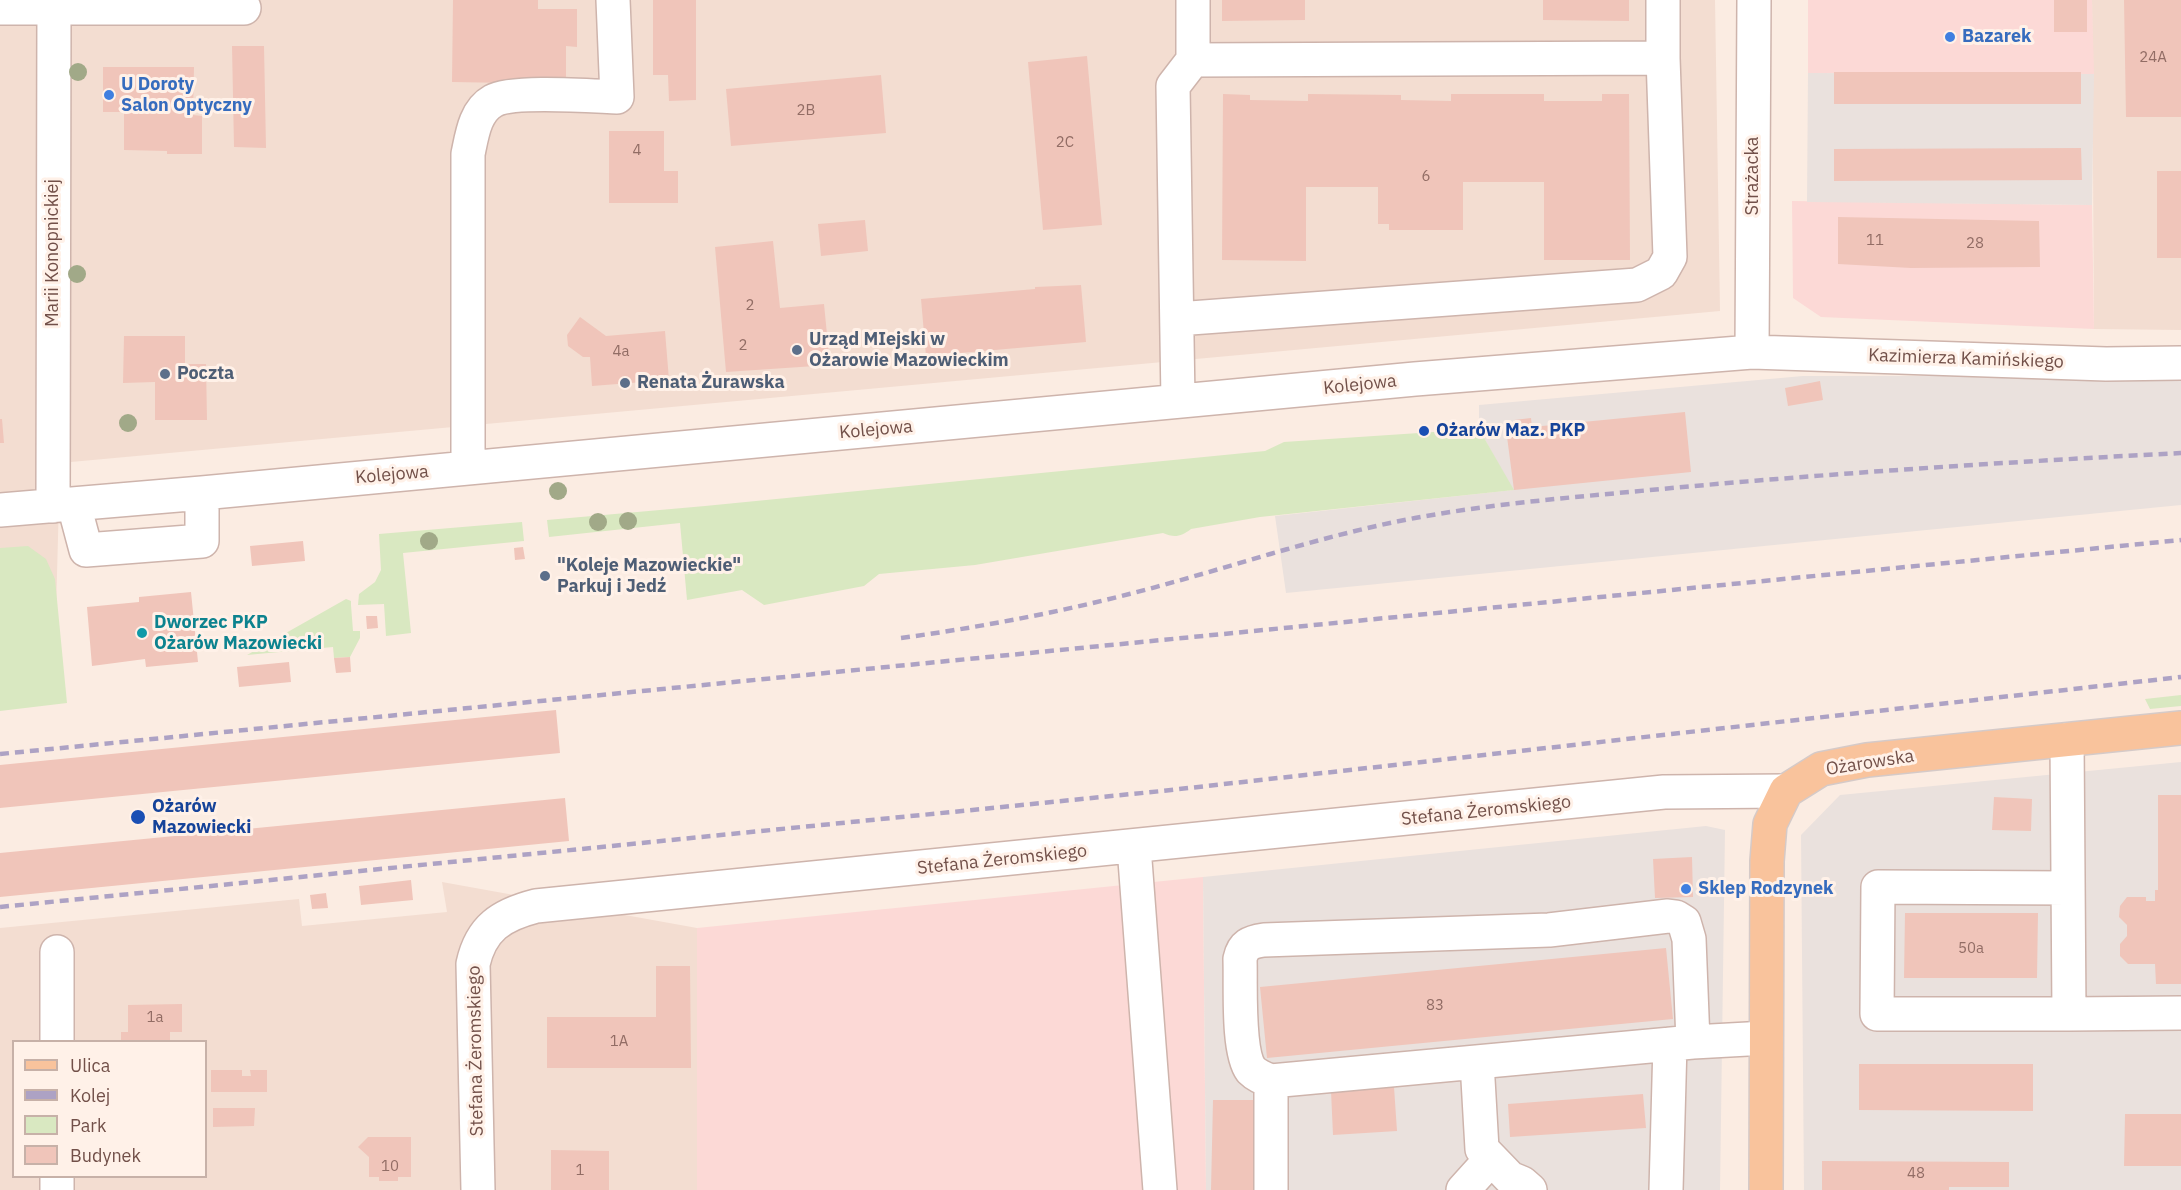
<!DOCTYPE html>
<html>
<head>
<meta charset="utf-8">
<style>
	body { margin:0 }
	#map { position:relative; width:2181px; height:1190px; overflow:hidden; background:#fbece2; font-family:"IBM Plex Sans",sans-serif }
	canvas { display:block }
	.legend { position:absolute; left:12px; top:1040px; width:195px; height:138px; box-sizing:border-box; background:#fff1e8; border:2px solid #c7b1a8; margin:0; padding:8px 10px; list-style:none; font-size:18px; color:#725049 }
	.legend li { display:flex; align-items:center; gap:12px; height:30px }
	.legend b { width:30px; border:2px solid #c7b1a8 }
</style>
</head>
<body>
<div id="map">
<canvas width="2181" height="1190"></canvas>
<ul class="legend">
<li><b style="height:8px;background:#f9c39c"></b>Ulica</li>
<li><b style="height:8px;background:#ada2c4"></b>Kolej</li>
<li><b style="height:16px;background:#d9e8c1"></b>Park</li>
<li><b style="height:16px;background:#f0c5ba"></b>Budynek</li>
</ul>
</div>
<script>
const g = document.querySelector('canvas').getContext('2d');
g.lineJoin = 'round';
function fillPath(path, color) { g.fillStyle = color; g.fill(path, 'evenodd'); }
function trace(path, color, width, dash) { g.strokeStyle = color; g.lineWidth = width; g.lineCap = dash ? 'butt' : 'round'; g.setLineDash(dash || []); g.stroke(path); }
function write(font, color, halo, rows, align = 'center') {
  g.font = font + ' "IBM Plex Sans",sans-serif'; g.lineWidth = 6; g.setLineDash([]); g.textBaseline = 'middle'; g.strokeStyle = halo; g.fillStyle = color; for (const [text, x, y, turn = 0] of rows) {
    g.save(); g.translate(x, y); g.rotate((+turn || 0) * Math.PI / 180); g.textAlign = isNaN(turn) ? turn : align; if (halo) g.strokeText(text, 0, 0); g.fillText(text, 0, 0); g.restore();
  }
}
fillPath(new Path2D(`
	M0,0H1715L1720,311L60,463L54,686L0,692Z
	M2092,0H2181V330L2094,329Z
	M442,882L697,928V1190H0V928L299,899L302,926L447,912ZM14,1042H206V1176H14Z`), '#f3ddd1');
fillPath(new Path2D(`
	M1808,0H2092L2094,74L1808,73Z
	M1792,201L2092,205L2094,329L1821,317L1793,298Z
	M1203,877L1206,1190H697V928Z`), '#fcd9d6');
fillPath(new Path2D(`
	M1808,73L2094,74L2092,205L1807,202Z
	M1803,376H1987L2181,378V505L1286,593L1275,516L1513,490L1479,429V405Z
	M2181,762V1190H1804L1801,835L1840,795Z
	M1706,826L1725,830L1720,1190H1206L1203,877Z`), '#eae1dd');
fillPath(new Path2D(`
	M1479,429L1514,490L1260,517L1191,529C1181,537 1174,538 1163,533L975,565L879,574L864,586L764,605L742,590L687,600L680,523L549,537L547,520L705,506L1265,451L1284,442Z
	M522,522L524,541L403,553L411,633L386,636L384,604L358,605L359,594L375,582L381,570L379,534Z
	M28,546L46,559L55,579L67,703L0,711V548Z
	M346,599L351,601V605L353,631H360V638L350,657L334,658L333,647L247,655Z
	M2181,695V706L2150,709L2145,699Z`), '#d9e8c1');
fillPath(new Path2D(`
	M453,0H538V9H577V47L566,46V84L452,82Z
	M653,0H696V100L669,101L668,75H653Z
	M1222,0H1305V20L1222,21Z
	M1543,0H1629V21L1543,20Z
	M2054,0H2087V32H2054Z
	M2124,0H2181V117H2126Z
	M232,46H264L266,148L234,147Z
	M1087,56L1102,225L1043,230L1028,62Z
	M103,67H194L193,115L202,116V154H167V151L124,150V112H103Z
	M1834,72H2081V104H1834Z
	M881,75L886,133L731,146L726,89Z
	M1223,94L1250,95V100L1308,101V94L1401,95V100L1451,101V94H1544V101H1602V94H1629L1630,260H1544V182H1463V230H1389V224H1378V187H1306V261L1222,260Z
	M609,131H664V171H678V203H609Z
	M2081,148L2082,180L1834,181V149Z
	M2157,171H2181V258H2157Z
	M1838,217L2039,221L2040,267L1911,268L1838,264Z
	M865,220L868,251L821,256L818,224Z
	M773,241L780,308L824,304L830,365L726,372L715,247Z
	M1081,285L1086,342L926,356L921,299L1035,289V287Z
	M580,317L606,336L665,331L669,380L592,386L590,357H583L568,346L567,335Z
	M124,336H185V364H206L207,420H155V382L123,383Z
	M1820,381L1823,400L1788,406L1785,388Z
	M1685,412L1691,472L1514,490L1506,429L1515,428L1514,420L1531,418L1532,427Z
	M0,419H2L4,443H0Z
	M303,541L305,561L252,566L250,546Z
	M523,547L525,559L515,560L514,548Z
	M191,592L198,662L146,667L145,659L92,666L87,607L139,602V597Z
	M366,616H377L378,628L367,629Z
	M350,657L351,672L336,673L334,658Z
	M289,662L291,682L239,687L237,667Z
	M556,710L560,753L0,808V765Z
	M2158,795H2181V984H2156L2155,964H2128L2120,956V944L2127,936V925L2119,917L2120,906L2127,897H2146V901H2155V890H2158Z
	M1994,797L2032,799L2031,831L1992,830Z
	M565,798L569,841L0,897V853Z
	M1692,857L1693,897L1655,898L1653,859Z
	M411,880L413,900L361,905L359,886Z
	M326,893L328,908L312,909L310,895Z
	M1905,913H2038L2037,978H1904Z
	M1666,948L1673,1019L1267,1058L1260,987Z
	M656,966H690L691,1068H547V1017H656Z
	M182,1004V1032H170V1042H121V1032H128V1005Z
	M1859,1064H2033V1111L1859,1110Z
	M211,1070H242V1076H251L250,1070H267V1092H211Z
	M1394,1087L1397,1131L1333,1135L1331,1091Z
	M1643,1094L1646,1128L1510,1137L1508,1104Z
	M1213,1100H1254L1253,1190H1211Z
	M213,1108H255L254,1126L213,1127Z
	M2125,1114H2181V1166H2124Z
	M368,1137H411V1177H398V1181H379V1177H369V1157L358,1147Z
	M551,1150L609,1151V1190H551Z
	M1822,1161L2009,1162V1187H1949V1190H1822Z`), '#f0c5ba');
const minor = new Path2D(`
	M1193,0V60L1663,58V0
	M0,8H244
	M1177,319L1637,285L1661,273L1670,257L1663,58
	M1752,352L1754,0
	M1178,401L1173,86L1193,60
	M468,468V154C472,135 475,111 493,101C512,90 591,96 617,97L613,0
	M74,505L86,550L202,541V493
	M53,506L54,0
	M0,510L202,493L1415,379L1752,352L2106,364L2181,363
	M2067,740L2069,1014L2181,1013
	M1134,847L1160,1190
	M2068,888L1878,887L1877,1014H2069
	M57,952V1042
	M1477,1062L1482,1149L1510,1178L1522,1183L1530,1190
	M1271,1081C1263,1078 1257,1076 1251,1070C1237,1051 1241,985 1240,959C1243,945 1250,942 1264,940L1549,930L1668,916L1676,917L1684,922L1689,939L1693,1042
	M57,1176V1190
	M478,1190L473,964C481,928 501,915 536,906L1664,792L1786,791
	M1271,1190V1081L1693,1042L1766,1038
	M1463,1190L1491,1159
	M1666,1190L1670,1044`);
const major = new Path2D(`
	M1766,1190L1767,861L1770,824L1786,791L1821,769L1867,760L2181,728`);
trace(minor, '#ceb4ac', 36);
trace(major, '#d5cac8', 36);
trace(minor, '#fff', 33);
trace(major, '#f9c39c', 33);
trace(new Path2D(`
	M901,638C989,626 1077,609 1163,585C1247,562 1329,534 1415,518C1496,503 1578,497 1661,489C1834,473 2007,462 2181,453
	M0,754L2181,540
	M0,907L1162,791L2181,677`), '#ada2c4', 4.5, [9, 6]);
g.fillStyle = '#a1a988';
for (const [x, y] of [
	[78,72],
	[77,274],
	[128,423],
	[558,491],
	[628,521],
	[598,522],
	[429,541]
]) { g.beginPath(); g.arc(x, y, 9, 0, 2 * Math.PI); g.fill(); }
for (const [x, y, r, color] of [
	[1950,37,6,"#3f7fe0"],
	[109,95,6,"#3f7fe0"],
	[797,350,6,"#5c6f8a"],
	[165,374,6,"#5c6f8a"],
	[625,383,6,"#5c6f8a"],
	[1424,431,6,"#1a4fb4"],
	[545,576,6,"#5c6f8a"],
	[142,633,6,"#0f9aa8"],
	[138,817,8,"#1a4fb4"],
	[1686,889,6,"#3f7fe0"]
]) { const dot = new Path2D(); dot.arc(x, y, r, 0, 2 * Math.PI); g.fillStyle = color; g.fill(dot); trace(dot, '#fff1e8', 2); }
write('15px', '#926d65', null, [
	["24A",2153,58],
	["2B",806,111],
	["2C",1065,143],
	["4",637,151],
	["6",1426,177],
	["11",1875,241],
	["28",1975,244],
	["2",750,306],
	["2",743,346],
	["4a",621,352],
	["50a",1971,949],
	["83",1435,1006],
	["1a",155,1018],
	["1A",619,1042],
	["10",390,1167],
	["1",580,1171],
	["48",1916,1174]
]);
write('bold 18px', '#366cbe', '#fff1e8', [
	["Bazarek",1962,37],
	["U Doroty",121,85],
	["Salon Optyczny",121,106],
	["Sklep Rodzynek",1698,889]
], 'left');
write('18px', '#725049', '#fff1e8', [
	["Strażacka",1753,176,-90],
	["Marii Konopnickiej",53,253,-90],
	["Kazimierza Kamińskiego",1966,359,2],
	["Kolejowa",1360,385,-6],
	["Kolejowa",876,430,-5],
	["Kolejowa",392,475,-5],
	["Ożarowska",1870,763,-9],
	["Stefana Żeromskiego",1486,811,-6],
	["Stefana Żeromskiego",1002,860,-6],
	["Stefana Żeromskiego",476,1051,-91]
]);
write('bold 18px', '#4e5e75', '#fff1e8', [
	["Urząd MIejski w",809,340],
	["Ożarowie Mazowieckim",809,361],
	["Poczta",177,374],
	["Renata Żurawska",637,383],
	["\"Koleje Mazowieckie\"",557,566],
	["Parkuj i Jedź",557,587]
], 'left');
write('bold 18px', '#164399', '#fff1e8', [
	["Ożarów Maz. PKP",1436,431],
	["Ożarów",152,807],
	["Mazowiecki",152,828]
], 'left');
write('bold 18px', '#0d838f', '#fff1e8', [
	["Dworzec PKP",154,623],
	["Ożarów Mazowiecki",154,644]
], 'left');
</script>
</body>
</html>
